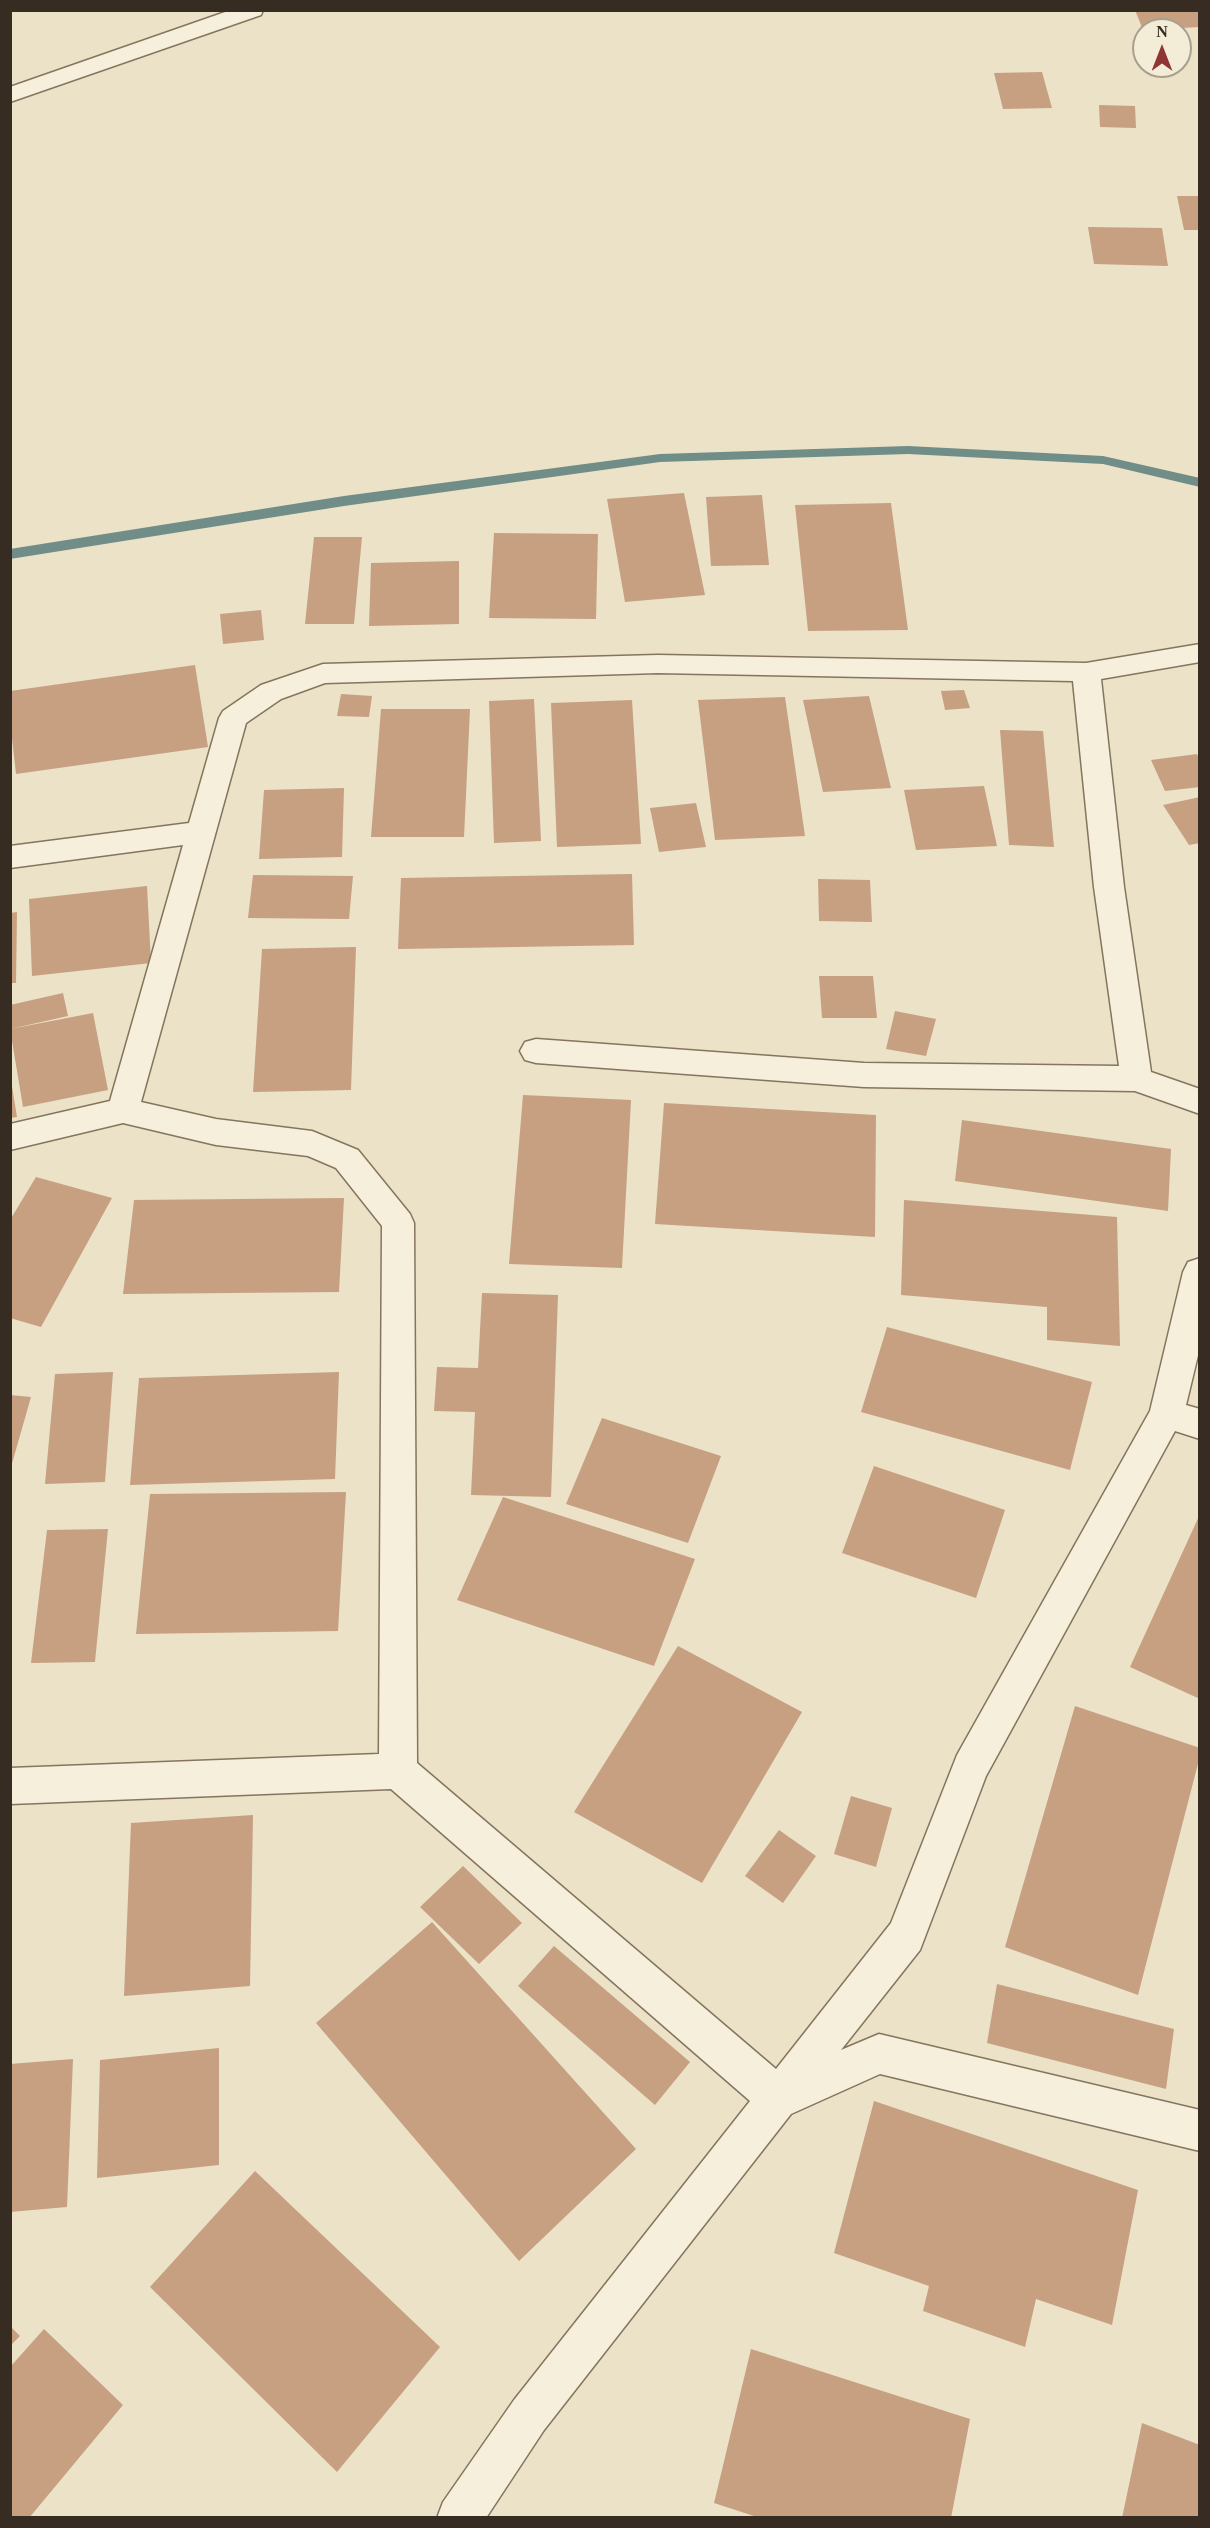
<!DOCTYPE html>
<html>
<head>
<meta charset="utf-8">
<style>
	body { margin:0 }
	#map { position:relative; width:1210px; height:2528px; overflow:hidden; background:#ebe2c8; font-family:Georgia,serif }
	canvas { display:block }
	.frame { position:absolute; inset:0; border:12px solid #372c21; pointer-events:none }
	.north { position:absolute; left:1132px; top:18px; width:60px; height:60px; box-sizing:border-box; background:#f3ecd7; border:2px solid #a89f8e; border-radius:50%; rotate:0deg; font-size:16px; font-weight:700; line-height:24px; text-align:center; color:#372c21 }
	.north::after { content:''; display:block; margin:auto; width:21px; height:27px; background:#8f3634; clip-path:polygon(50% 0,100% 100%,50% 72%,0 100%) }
</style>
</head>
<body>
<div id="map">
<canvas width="1210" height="2528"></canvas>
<div class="frame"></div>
<div class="north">N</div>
</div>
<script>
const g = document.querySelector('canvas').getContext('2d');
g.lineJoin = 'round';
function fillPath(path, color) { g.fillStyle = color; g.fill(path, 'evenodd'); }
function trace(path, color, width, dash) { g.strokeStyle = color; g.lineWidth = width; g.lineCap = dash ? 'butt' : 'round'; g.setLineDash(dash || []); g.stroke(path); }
fillPath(new Path2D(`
	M908,446L1103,456L1200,478V487L1103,464L908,454L660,462L344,506L10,559V549L344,496L660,454Z`), '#708d87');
fillPath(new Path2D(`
	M1135,10H1200V27L1143,30Z
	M1042,72L1052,108L1003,109L994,73Z
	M1099,105L1135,106L1136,128L1100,127Z
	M1177,196H1200V230H1184Z
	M1088,227L1162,228L1168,266L1094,264Z
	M684,493L705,595L625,602L607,499Z
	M762,495L769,565L711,566L706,497Z
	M891,503L908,630L808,631L795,505Z
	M494,533L598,534L596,619L489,618Z
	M314,537H362L354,624H305Z
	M459,561V624L369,626L371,563Z
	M261,610L264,640L223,644L220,614Z
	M195,665L208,747L16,774L10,721V691Z
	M964,690L970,708L945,710L941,691Z
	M341,694L372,696L369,717L337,716Z
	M869,696L891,788L823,792L803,700Z
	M785,697L805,836L715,840L698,700Z
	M534,699L541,841L494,843L489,701Z
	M632,700L641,844L557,847L551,703Z
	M381,709H470L464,837H371Z
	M1000,730L1043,731L1054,847L1009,845Z
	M1197,754L1200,760V787L1165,791L1151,760Z
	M984,786L997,846L916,850L904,790Z
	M344,788L342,857L259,859L264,790Z
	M1200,797V843L1189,845L1163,805Z
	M696,803L706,847L659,852L650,808Z
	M632,874L634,945L398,949L401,878Z
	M253,875L353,876L349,919L248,918Z
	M818,879L870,880L872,922L819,921Z
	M147,886L151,963L32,976L29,899Z
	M17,912L16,983H10V913Z
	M356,947L351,1090L253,1092L262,949Z
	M819,976H873L877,1018H822Z
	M63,993L68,1016L10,1029V1005Z
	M895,1011L936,1019L926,1056L886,1049Z
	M93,1013L108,1090L23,1107L10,1029Z
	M10,1074L17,1117L10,1118Z
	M523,1095L631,1100L622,1268L509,1264Z
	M664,1103L876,1115L875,1237L655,1224Z
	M962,1120L1171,1149L1168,1211L955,1181Z
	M36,1177L112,1198L41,1327L10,1318V1220Z
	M344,1198L339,1292L123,1294L134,1200Z
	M904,1200L1117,1217L1120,1346L1047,1340V1307L901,1295Z
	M482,1293L558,1295L551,1497L471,1495L475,1412L434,1411L437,1367L478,1368Z
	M887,1327L1092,1382L1070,1470L861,1412Z
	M113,1372L105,1482L45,1484L55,1374Z
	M339,1372L335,1479L130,1485L139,1378Z
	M10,1395L31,1397L11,1467L10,1466Z
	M602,1418L721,1456L688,1543L566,1504Z
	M874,1466L1005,1510L976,1598L842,1553Z
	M346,1492L338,1631L136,1634L150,1494Z
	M503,1497L695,1559L654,1666L457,1600Z
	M1200,1514V1699L1130,1667Z
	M108,1529L95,1662L31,1663L47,1530Z
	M678,1646L802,1712L702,1883L574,1812Z
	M1075,1706L1200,1748V1756L1138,1995L1005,1947Z
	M851,1796L892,1808L876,1867L834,1854Z
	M253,1815L250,1986L124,1996L131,1823Z
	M779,1830L816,1856L783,1903L745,1876Z
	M463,1866L522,1923L479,1964L420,1907Z
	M432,1922L636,2149L519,2261L316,2023Z
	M554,1946L690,2062L655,2105L518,1986Z
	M997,1984L1174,2029L1166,2089L987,2043Z
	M219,2048V2165L97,2178L100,2060Z
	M73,2059L67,2207L10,2212V2064Z
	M874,2101L1138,2190L1112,2325L1036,2299L1025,2347L923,2311L929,2286L834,2253Z
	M255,2171L440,2347L337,2472L150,2287Z
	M10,2326L20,2336L10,2346Z
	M44,2329L123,2405L29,2518H10V2367Z
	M751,2349L970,2419L951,2518H760L714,2503Z
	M1142,2423L1200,2445V2518H1122Z`), '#c6a081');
const minor = new Path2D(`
	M231,10H263L261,15L10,102V87Z
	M1200,644V662L1101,679L1124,887L1151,1072L1200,1089V1114L1135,1091L864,1087L536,1063L525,1060L520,1051L525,1042L536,1039L864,1063L1119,1066L1094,887L1073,681L658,673L325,683L281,699L246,723L141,1102L216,1119L312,1131L358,1150L410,1214L414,1223L417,1763L776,2069L891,1923L957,1755L1150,1411L1183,1272L1188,1262L1200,1258V1347L1186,1405L1200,1409V1439L1175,1431L986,1776L920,1950L841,2050L879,2034L1200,2110V2151L880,2074L791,2114L544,2430L486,2518H437L443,2502L514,2400L750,2101L391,1789L10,1804V1768L379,1754L382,1226L336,1168L308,1156L216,1145L123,1123L10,1150V1124L110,1101L183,845L10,868V846L189,823L219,718L223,711L261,685L323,664L658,655L1086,663Z`);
trace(minor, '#85755e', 3);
fillPath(minor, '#f6efdb');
</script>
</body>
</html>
